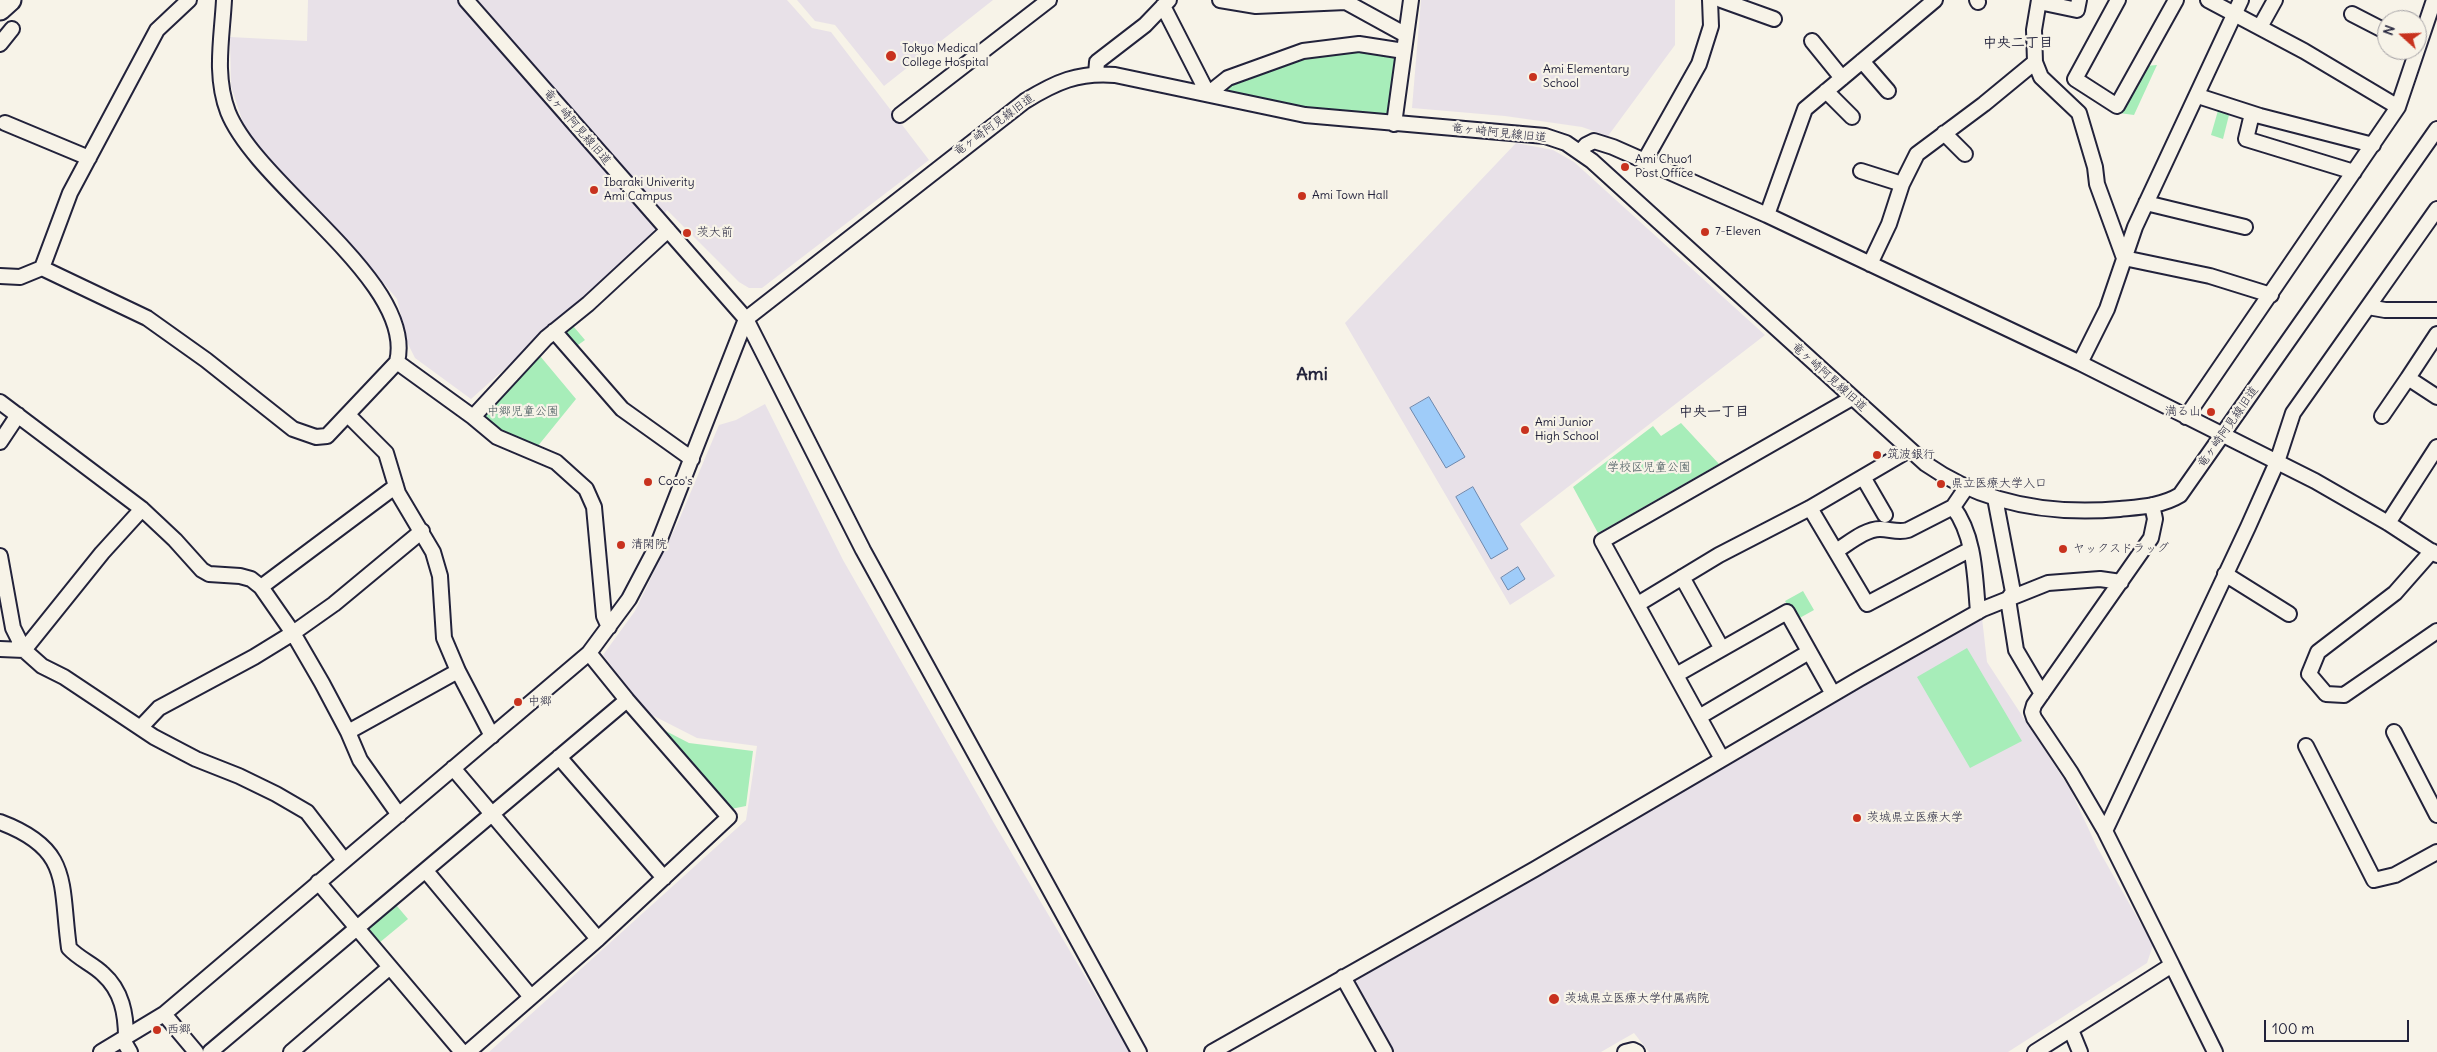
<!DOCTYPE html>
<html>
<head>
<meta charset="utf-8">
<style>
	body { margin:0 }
	#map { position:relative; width:2437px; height:1052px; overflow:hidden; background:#f7f3e8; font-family:Delius,sans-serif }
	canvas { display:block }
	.north { position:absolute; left:2377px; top:10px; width:50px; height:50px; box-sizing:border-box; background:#f7f3e8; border:1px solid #a29fa3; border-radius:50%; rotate:290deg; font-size:14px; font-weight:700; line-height:20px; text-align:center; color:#22223b }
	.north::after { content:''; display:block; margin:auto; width:18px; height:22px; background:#c8321e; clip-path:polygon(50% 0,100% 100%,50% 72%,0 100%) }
	.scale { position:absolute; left:2264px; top:1020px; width:145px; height:22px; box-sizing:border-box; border:2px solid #22223b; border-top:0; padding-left:6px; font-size:15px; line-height:18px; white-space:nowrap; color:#22223b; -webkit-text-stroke:4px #f7f3e8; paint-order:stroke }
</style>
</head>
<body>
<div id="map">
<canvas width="2437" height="1052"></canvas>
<div class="north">N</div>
<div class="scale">100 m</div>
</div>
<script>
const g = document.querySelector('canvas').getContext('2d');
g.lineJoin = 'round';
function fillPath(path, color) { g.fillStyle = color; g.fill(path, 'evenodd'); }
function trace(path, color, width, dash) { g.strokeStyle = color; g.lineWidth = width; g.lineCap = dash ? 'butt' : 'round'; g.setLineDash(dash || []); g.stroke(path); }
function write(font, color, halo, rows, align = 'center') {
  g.font = font + ' Delius,"Klee One",sans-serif'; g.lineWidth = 4.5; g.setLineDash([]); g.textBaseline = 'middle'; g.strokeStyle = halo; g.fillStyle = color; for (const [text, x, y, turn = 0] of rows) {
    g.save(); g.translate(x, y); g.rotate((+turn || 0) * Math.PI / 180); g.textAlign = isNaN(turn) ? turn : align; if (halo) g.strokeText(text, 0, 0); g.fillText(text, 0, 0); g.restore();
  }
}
fillPath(new Path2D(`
	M308,0H787L812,28L831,32L929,160L762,288H749L739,282L667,210L651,238L471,399L415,358L408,344L397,299L370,267L279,170L245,129L231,86L230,37L307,41Z
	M797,0H993L884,86L835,25L815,21Z
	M1421,0H1675V45L1608,136L1582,127L1505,116L1412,108Z
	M1516,143L1553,150L1574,162L1765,335L1520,524L1555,576L1510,605L1345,323Z
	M765,404L843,560L995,825L1130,1052H489L746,820L757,746L697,738L648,713L603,655L635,611L679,520L719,425L736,420Z
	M1982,618L1987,662L2070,789L2097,847L2153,945L2147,963L2008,1052H1649L1634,1033L1601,1052H1390L1352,985L1355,976Z`), '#e8e1e8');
fillPath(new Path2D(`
	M1342,49L1399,55L1390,120L1296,107L1217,91L1295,59Z
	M2157,65L2134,115L2119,113L2145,66Z
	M2219,107L2230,111L2223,139L2211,135Z
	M568,320L585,340L571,350L554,331Z
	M535,350L576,399L533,452L473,417Z
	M1681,423L1719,464L1598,533L1573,487L1653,426L1661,436Z
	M1803,591L1814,610L1796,620L1785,601Z
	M1967,648L2022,741L1970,768L1917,677Z
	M660,728L689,743L753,751L746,806L731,809L730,816Z
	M391,899L408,919L373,948L357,928Z`), '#a7edb9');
const water = new Path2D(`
	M1429,397L1465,457L1446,468L1410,408Z
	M1473,487L1508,549L1491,559L1456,497Z
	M1518,567L1525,579L1508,590L1501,578Z`);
fillPath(water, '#9fccf9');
trace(water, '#6d88ad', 1);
const minor = new Path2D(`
	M466,0L746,319L863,550L1139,1052
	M1220,0L1256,6L1346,2L1406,35
	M1721,0L1774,19
	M1977,0L1978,2
	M2039,0L2034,30L2035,62L2041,77L2079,113L2095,167L2097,184L2124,258
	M2118,0L2075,79L2117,106L2176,0
	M2208,0L2304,51L2398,107L2434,0
	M2039,2L2077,10L2079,0
	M1163,6L1208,94L1228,78L1303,51L1359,44L1404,51
	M2352,14L2387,32
	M2260,27L2275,0
	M1812,41L1842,78
	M0,44L12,29
	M1862,61L1888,91
	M1096,74L1097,62L1145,25L1169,0
	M1826,91L1852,117
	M2198,96L2260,116L2373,145
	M2252,114L2246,139L2354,172
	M900,115L1049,0
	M5,123L89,158
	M1394,124L1411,0
	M1944,133L1965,154
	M1580,152L1586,145L1594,141L1613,147L1767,215L2080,363L2315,481L2388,523L2437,555
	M1645,160L1699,64L1711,26L1710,0
	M1861,171L1902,184
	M2146,203L2245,227
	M1767,215L1805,109L1935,0
	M2124,258L2210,276L2271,295
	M1870,264L1889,224L1902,184L1917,154L1984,104L2035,62
	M42,268L147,318L206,360L293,429L316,437L327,436L397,362C417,282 258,187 228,112C214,75 222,38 224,0
	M0,276L20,277L42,268L70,193L157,30L189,0
	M2368,307L2385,310H2437
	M554,331L622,409L692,459
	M2437,334L2408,378L2437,397
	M397,362L473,417L497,437L556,462L586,489L594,507L604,616L609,627
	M2080,363L2107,309L2135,227L2241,0
	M0,402L142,509L175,540L202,570L209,574L240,576L251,579L261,587L293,633L322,683L348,732L360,760L399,815
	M348,415L386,453L398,493L433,552L440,576L444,638L458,671L492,736
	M2382,416L2408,378
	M473,417L546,338L588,304L668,230
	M2186,417L2398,107
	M0,442L18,415
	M1863,477L1885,515
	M1966,488L1953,507C1975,536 1975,577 1978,612
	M1995,498L2013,592L2008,599L2016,650L2042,694
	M1810,508L1867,604L1971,549
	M2388,523L2437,447
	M1836,551C1848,544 1865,529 1880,529C1890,529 1898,533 1908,530L1953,507
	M2432,551L2395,593L2318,652L2309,674L2326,694L2344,695L2437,631
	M0,556L13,628L24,650L42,666L64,677L154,737L196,759L239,776L276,794L307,812L344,860
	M2225,574L2289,614
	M1682,577L1722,649
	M261,587L396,486
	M1638,604L1719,555L1810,508L1909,450
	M0,649L24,650
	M24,650L102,553L142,509
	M1676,675L1787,612L1833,694
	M1699,717L1809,652
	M141,727L159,708L254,657L293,633L334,604L422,531
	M348,732L458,671
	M2394,732L2437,815
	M2306,746L2374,880L2395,875L2437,852
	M559,757L664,878
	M1722,759L1602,541L1852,398
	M453,768L598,939
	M0,822C72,849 60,883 69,948C79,959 93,964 103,974C122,991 126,1014 126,1038
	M2105,831L2248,527L2277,462L2293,413L2437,209
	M426,871L531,997
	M318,882L462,1052
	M2172,965L2215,1052
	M1343,977L1385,1052
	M164,1014L196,1052
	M2071,1030L2080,1052
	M123,1040L130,1052
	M101,1052L164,1014L589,653L629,599L658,544L746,319L1025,101C1056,82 1078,72 1115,75L1305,115L1545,136L1566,143L1592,161L1926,464C1983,504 2052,515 2120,509C2140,507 2162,506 2180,495L2437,129
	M210,1052L627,700
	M291,1052L390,967
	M468,1052L598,939L729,817L627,700L589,653
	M1212,1052L1535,869L1859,679L1983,609L2048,583L2100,579L2121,582
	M1625,1052L1633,1050L1637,1052
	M2035,1052L2172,965L2105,831L2071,773L2034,718L2032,712L2034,705L2151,538L2155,519L2152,505`);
const highway = new Path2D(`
	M0,9L10,0`);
trace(minor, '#22223b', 18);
trace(highway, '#22223b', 25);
trace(minor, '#f7f3e8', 14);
trace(highway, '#f7f3e8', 21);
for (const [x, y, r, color] of [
	[891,56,6,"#c8321e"],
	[1533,77,5,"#c8321e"],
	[1625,167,5,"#c8321e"],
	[594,190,5,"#c8321e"],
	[1302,196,5,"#c8321e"],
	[1705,232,5,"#c8321e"],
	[687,233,5,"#c8321e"],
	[2211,412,5,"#c8321e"],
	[1525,430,5,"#c8321e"],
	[1877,455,5,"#c8321e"],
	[648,482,5,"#c8321e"],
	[1941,484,5,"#c8321e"],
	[621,545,5,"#c8321e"],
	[2063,549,5,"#c8321e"],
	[518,702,5,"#c8321e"],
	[1857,818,5,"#c8321e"],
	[1554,999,6,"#c8321e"],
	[157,1030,5,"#c8321e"]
]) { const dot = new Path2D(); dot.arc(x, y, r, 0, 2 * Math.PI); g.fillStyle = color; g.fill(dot); trace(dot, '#f7f3e8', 2); }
write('12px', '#22223b', '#f7f3e8', [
	["Tokyo Medical",902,49],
	["College Hospital",902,63],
	["Ami Elementary",1543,70],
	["School",1543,84],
	["Ami Chuo1",1635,160],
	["Post Office",1635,174],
	["Ibaraki Univerity",604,183],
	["Ami Campus",604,197],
	["Ami Town Hall",1312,196],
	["7-Eleven",1715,232],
	["茨大前",697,233],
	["満る山",2201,412,"right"],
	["Ami Junior",1535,423],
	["High School",1535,437],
	["筑波銀行",1887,455],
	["Coco's",658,482],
	["県立医療大学入口",1951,484],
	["清閑院",631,545],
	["ヤックスドラッグ",2073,549],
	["中郷",528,702],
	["茨城県立医療大学",1867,818],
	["茨城県立医療大学付属病院",1565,999],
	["西郷",167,1030]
], 'left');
write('12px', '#22223b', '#f7f3e8', [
	["竜ヶ崎阿見線旧道",994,125,-36],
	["竜ヶ崎阿見線旧道",577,127,49],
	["竜ヶ崎阿見線旧道",1499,133,6],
	["竜ヶ崎阿見線旧道",1829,377,42],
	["竜ヶ崎阿見線旧道",2228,427,-55]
]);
write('12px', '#43555a', '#f7f3e8', [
	["中郷児童公園",523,412],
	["学校区児童公園",1649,468]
]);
write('bold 14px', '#22223b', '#f7f3e8', [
	["中央二丁目",2018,43],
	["中央一丁目",1714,412]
]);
write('bold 18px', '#22223b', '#f7f3e8', [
	["Ami",1312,375]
]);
</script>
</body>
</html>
